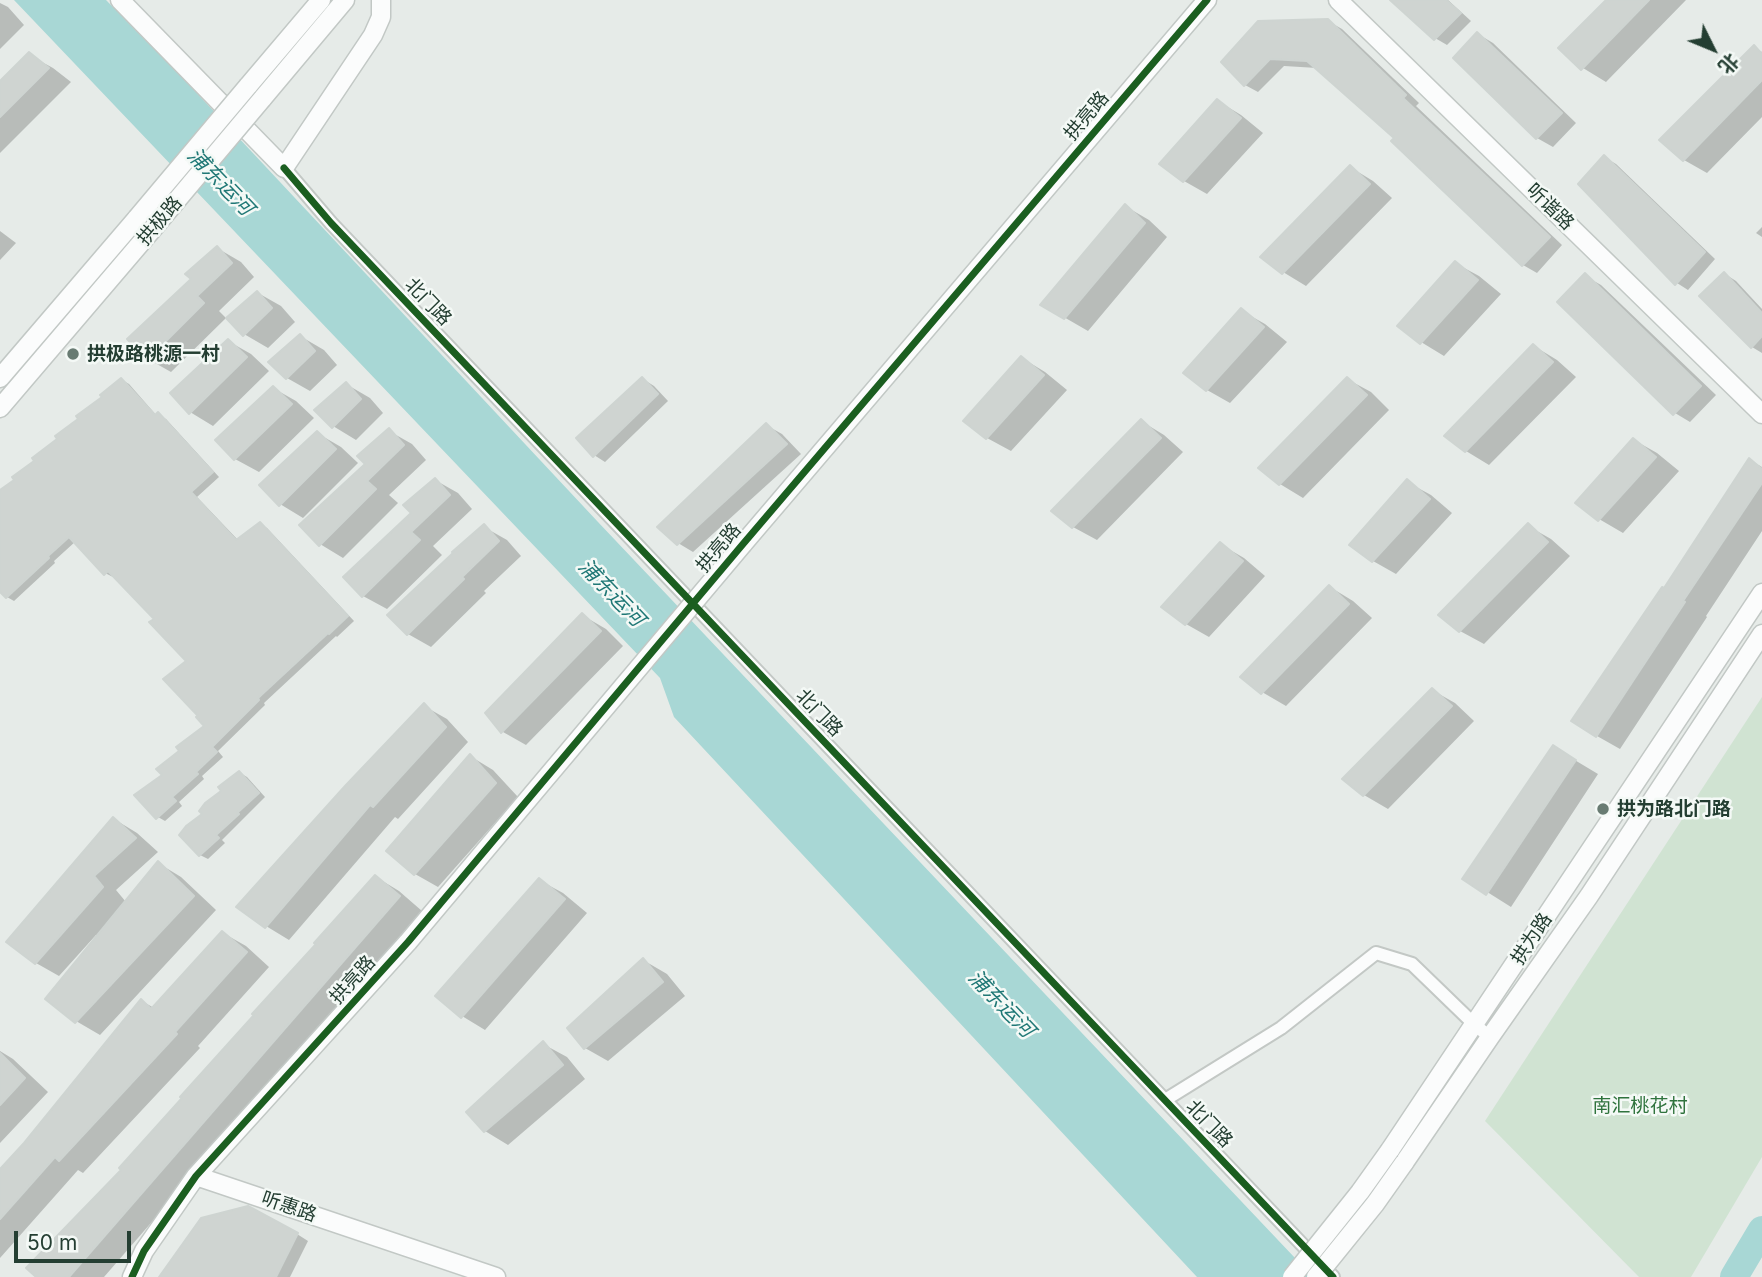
<!DOCTYPE html>
<html>
<head>
<meta charset="utf-8">
<style>
	body { margin:0 }
	#map { position:relative; width:1762px; height:1277px; overflow:hidden; background:#e6ebe8; font-family:Inter,"Noto Sans SC",sans-serif }
	canvas { display:block }
	.north { position:absolute; left:1678px; top:14px; width:70px; height:70px; -webkit-text-stroke:5px #f4f9f6; paint-order:stroke; rotate:133deg; font-size:19px; font-weight:700; line-height:28px; text-align:center; color:#243e32 }
	.north::after { content:''; display:block; margin:auto; width:24px; height:32px; background:#243e32; clip-path:polygon(50% 0,100% 100%,50% 72%,0 100%) }
	.scale { position:absolute; left:14px; top:1231px; width:117px; height:32px; box-sizing:border-box; border:4px solid #243e32; border-top:0; padding-left:9px; font-size:21px; line-height:24px; white-space:nowrap; color:#243e32; -webkit-text-stroke:5px #f4f9f6; paint-order:stroke }
</style>
</head>
<body>
<div id="map">
<canvas width="1762" height="1277"></canvas>
<div class="north">北</div>
<div class="scale">50 m</div>
</div>
<script>
const g = document.querySelector('canvas').getContext('2d');
g.lineJoin = 'round';
function fillPath(path, color) { g.fillStyle = color; g.fill(path, 'evenodd'); }
function trace(path, color, width, dash) { g.strokeStyle = color; g.lineWidth = width; g.lineCap = dash ? 'butt' : 'round'; g.setLineDash(dash || []); g.stroke(path); }
function write(font, color, halo, rows, align = 'center') {
  g.font = font + ' Inter,"Noto Sans SC",sans-serif'; g.lineWidth = 5; g.setLineDash([]); g.textBaseline = 'middle'; g.strokeStyle = halo; g.fillStyle = color; for (const [text, x, y, turn = 0] of rows) {
    g.save(); g.translate(x, y); g.rotate((+turn || 0) * Math.PI / 180); g.textAlign = isNaN(turn) ? turn : align; if (halo) g.strokeText(text, 0, 0); g.fillText(text, 0, 0); g.restore();
  }
}
fillPath(new Path2D(`
	M1762,697V1157L1691,1277H1639L1485,1121Z`), '#d0e3d2');
fillPath(new Path2D(`
	M14,0H106L179,74L598,522L1313,1277H1197L674,717L660,678Z`), '#a8d7d5');
fillPath(new Path2D(`
	M1392,0H1448L1471,21L1447,45L1435,38Z
	M1608,0H1686L1606,82L1583,68Z
	M0,3L8,7L24,25L0,49Z
	M1328,21L1342,29L1419,103L1416,106L1562,245L1537,273L1523,265L1393,141L1397,138L1317,68L1284,66L1258,92L1245,85L1223,62Z
	M1478,34L1493,43L1576,123L1553,147L1537,138L1455,58Z
	M1754,47L1762,52V117L1707,173L1684,160Z
	M29,55L53,68L71,82L0,153V83Z
	M1218,101L1241,115L1263,133L1207,194L1184,181Z
	M1604,157L1616,164L1715,259L1688,290L1677,283Z
	M1350,167L1373,181L1392,198L1306,286L1283,272Z
	M1125,206L1149,220L1167,237L1088,331L1043,305Z
	M1762,227V237L1756,233Z
	M0,231L16,243L0,260Z
	M217,248L241,262L254,277L219,311L226,318L171,372L148,359L194,280Z
	M1455,263L1479,276L1501,294L1444,356L1421,342Z
	M1725,274L1736,281L1762,309V353L1752,347Z
	M1585,276L1601,285L1716,395L1690,422L1675,413Z
	M258,293L281,306L295,322L268,348L244,334Z
	M1242,311L1265,324L1287,342L1230,403L1207,390Z
	M300,336L324,350L337,365L310,391L287,378Z
	M228,341L251,354L269,371L213,426L190,412Z
	M1534,346L1557,360L1576,377L1489,465L1466,451Z
	M1022,358L1045,372L1067,390L1011,451L987,438Z
	M643,379L654,386L668,401L605,462L594,455Z
	M1347,379L1371,392L1389,410L1303,498L1280,484Z
	M122,380L129,384L157,416L158,415L166,419L219,477L197,497L238,540L260,524L267,528L354,621L337,637L336,636L264,703L265,705L218,751L223,757L202,776L204,779L179,802L182,806L165,821L158,817L164,775L182,751L207,726L188,662L157,619L115,575L113,577L105,573L76,541L54,561L55,563L14,601L7,597L0,589V492L37,461Z
	M346,384L370,398L383,413L356,440L333,426Z
	M273,388L296,401L314,418L259,472L235,459Z
	M1141,421L1164,435L1183,452L1097,540L1073,527Z
	M766,425L782,434L801,454L693,552L678,543Z
	M389,431L412,444L426,460L389,495L398,503L343,558L320,544Z
	M317,433L341,447L358,463L303,518L280,504Z
	M1634,440L1657,453L1679,471L1623,533L1599,519Z
	M1750,460L1762,467V531L1706,616L1707,617L1620,749L1597,736L1665,590Z
	M435,480L458,493L472,509L433,546L442,555L387,609L363,596L345,577L413,513Z
	M1407,482L1431,495L1452,513L1396,574L1373,561Z
	M1528,526L1551,539L1570,556L1484,644L1460,631L1441,615Z
	M484,527L507,540L521,556L484,591L486,593L431,647L408,634Z
	M1220,544L1244,558L1265,576L1209,637L1186,624Z
	M1330,587L1353,601L1372,618L1286,706L1262,692Z
	M582,615L606,629L623,646L526,745L503,732L488,713Z
	M1432,690L1455,703L1474,721L1388,809L1364,795L1345,779Z
	M424,706L447,719L468,742L398,819L395,817L289,940L266,926Z
	M1553,747L1598,774L1511,907L1465,878Z
	M470,756L493,770L518,797L438,887L415,874Z
	M240,773L247,777L265,797L222,840L225,843L208,859L200,855L181,835L205,814Z
	M114,819L137,833L158,852L116,890L126,902L158,863L181,877L216,910L100,1035L76,1021L98,937L96,935L59,976L36,963Z
	M376,877L399,891L422,911L104,1277H38L123,1169Z
	M539,880L563,893L587,913L485,1030L462,1016Z
	M223,933L246,946L269,967L198,1046L200,1048L83,1173L78,1170L0,1258V1172L25,1144L142,1001L154,1008Z
	M643,960L667,974L685,996L608,1061L585,1048Z
	M543,1044L567,1057L585,1079L508,1145L485,1131Z
	M0,1051L13,1059L48,1092L0,1143Z
	M297,1234L308,1241L290,1277H161Z`), '#0003');
trace(new Path2D(`
	M1734,1277L1762,1230`), '#a8d7d5', 28);
const building = new Path2D(`
	M1390,0H1446L1461,13L1434,40Z
	M1606,0H1649L1581,70L1558,48Z
	M1328,19L1406,95L1403,98L1550,237L1522,266L1391,141L1394,138L1307,61L1270,59L1244,86L1221,62L1258,21Z
	M1477,32L1562,113L1536,139L1453,58Z
	M1754,45L1762,54V80L1683,161L1659,140Z
	M29,52L49,68L0,117V81Z
	M1217,99L1241,118L1183,182L1159,164Z
	M1604,155L1705,252L1675,285L1578,184Z
	M1350,165L1370,184L1282,274L1260,257Z
	M1125,204L1145,223L1064,319L1040,305Z
	M217,246L232,263L197,296L204,303L147,360L127,339L191,279L185,274Z
	M1455,261L1478,280L1420,344L1397,326Z
	M1724,272L1762,313V336L1751,348L1699,296Z
	M1585,273L1701,386L1673,415L1557,302Z
	M257,291L272,308L243,336L226,318Z
	M1241,308L1264,327L1206,391L1183,373Z
	M300,334L315,351L286,379L268,362Z
	M228,339L247,357L189,414L170,393Z
	M1533,344L1553,362L1465,452L1444,436Z
	M1021,356L1044,375L986,439L963,421Z
	M642,377L658,394L593,457L576,438Z
	M1347,377L1367,395L1279,485L1258,468Z
	M121,378L155,415L158,412L213,472L191,492L236,540L260,522L348,616L329,634L328,633L258,698L259,700L212,747L217,752L196,772L198,774L172,797L176,801L156,819L134,795L162,775L156,769L179,751L176,747L204,726L196,717L198,716L163,679L186,661L149,622L154,619L108,571L104,575L69,537L48,556L49,558L6,598L0,592V490L14,480L12,477L34,461L32,458L57,439L55,436L78,419L76,416L102,397L100,395Z
	M346,382L361,399L332,428L314,410Z
	M273,386L292,404L234,460L215,440Z
	M1141,419L1161,438L1072,528L1051,511Z
	M766,423L787,444L677,545L657,527Z
	M389,428L404,445L367,481L376,489L319,546L299,525L365,464L357,456Z
	M317,431L336,449L279,506L259,485Z
	M1633,438L1656,457L1598,521L1575,503Z
	M1749,458L1762,469V483L1683,601L1685,602L1596,737L1571,721L1662,587L1664,588Z
	M435,478L450,495L411,532L420,540L362,597L343,577L411,513L403,505Z
	M1407,479L1430,499L1372,562L1349,545Z
	M1528,523L1548,542L1459,632L1438,615Z
	M484,524L499,541L462,577L464,579L407,635L387,615L453,553L452,552Z
	M1220,542L1243,561L1185,625L1161,607Z
	M1329,585L1349,604L1261,694L1240,677Z
	M582,613L601,631L501,733L485,713Z
	M1432,688L1452,706L1363,796L1342,779Z
	M424,703L446,727L373,807L370,805L265,928L236,907L345,786Z
	M1553,745L1576,760L1486,895L1462,879Z
	M470,754L496,783L414,875L386,851Z
	M239,771L259,793L237,813L239,814L216,835L219,838L199,856L179,835L186,826L202,814L199,811L205,803L221,791L218,787Z
	M113,817L136,838L94,876L103,887L35,964L6,942Z
	M158,861L194,896L75,1023L45,999Z
	M375,875L400,896L69,1277H36L26,1268L121,1170L119,1168L182,1098L180,1097L254,1015L252,1014L316,944L314,943Z
	M539,878L565,899L461,1018L435,996Z
	M222,931L247,952L175,1032L177,1034L59,1161L55,1157L0,1219V1169L24,1143L141,999L151,1009Z
	M643,958L663,982L584,1049L567,1028Z
	M543,1041L563,1065L484,1132L466,1112Z
	M0,1053L25,1078L0,1105Z
	M248,1206L298,1233L276,1277H159L201,1218Z`);
fillPath(building, '#cfd4d1');
trace(building, '#ced4d1', 2);
const street = new Path2D(`
	M284,168L331,223L1333,1277
	M1165,1100L1281,1028L1376,953L1412,964L1475,1025L1490,1037`);
const secondary = new Path2D(`
	M120,0L284,168L373,35L381,17V0
	M1338,0L1762,414
	M248,86L321,0
	M262,99L345,0
	M0,378L137,218
	M0,408L151,231
	M743,544L1207,0
	M1390,1150L1762,593
	M1404,1163L1490,1037L1589,896L1762,634
	M196,1176L496,1277
	M132,1277L144,1251L196,1176L408,942`);
trace(street, '#c3c8c5', 16);
trace(secondary, '#c2c8c5', 21);
trace(street, '#fbfcfc', 12);
trace(secondary, '#fbfcfc', 18);
const secondaryBridge = new Path2D(`
	M137,218L248,86
	M151,231L262,99
	M408,942L743,544
	M1292,1277L1360,1192L1390,1150
	M1316,1277L1375,1204L1404,1163`);
trace(secondaryBridge, '#c2c8c5', 21, []);
trace(secondaryBridge, '#fbfcfc', 18);
trace(new Path2D(`
	M284,168L331,223L1333,1277
	M132,1277L144,1251L196,1176L408,942L743,544L1207,0`), '#1b5e20', 7);
for (const [x, y, r, color] of [
	[73,354,7,"#687b72"],
	[1603,809,7,"#687b72"]
]) { const dot = new Path2D(); dot.arc(x, y, r, 0, 2 * Math.PI); g.fillStyle = color; g.fill(dot); trace(dot, '#f4f9f6', 2.5); }
write('19px', '#243e32', '#f4f9f6', [
	["拱亮路",1087,116,-50],
	["听谐路",1550,207,44],
	["拱极路",160,221,-50],
	["北门路",428,302,46],
	["拱亮路",719,548,-50],
	["北门路",819,713,46],
	["拱为路",1532,939,-57],
	["拱亮路",353,980,-48],
	["北门路",1209,1124,46],
	["听惠路",289,1207,19]
]);
write('bold 19px', '#243e32', '#f4f9f6', [
	["拱极路桃源一村",87,354],
	["拱为路北门路",1617,809]
], 'left');
write('19px', '#2f733d', '#f4f9f6', [
	["南汇桃花村",1640,1106]
]);
write('italic 21px', '#207876', '#f4f9f6', [
	["浦东运河",220,182,46],
	["浦东运河",611,593,46],
	["浦东运河",1001,1004,46]
]);
</script>
</body>
</html>
